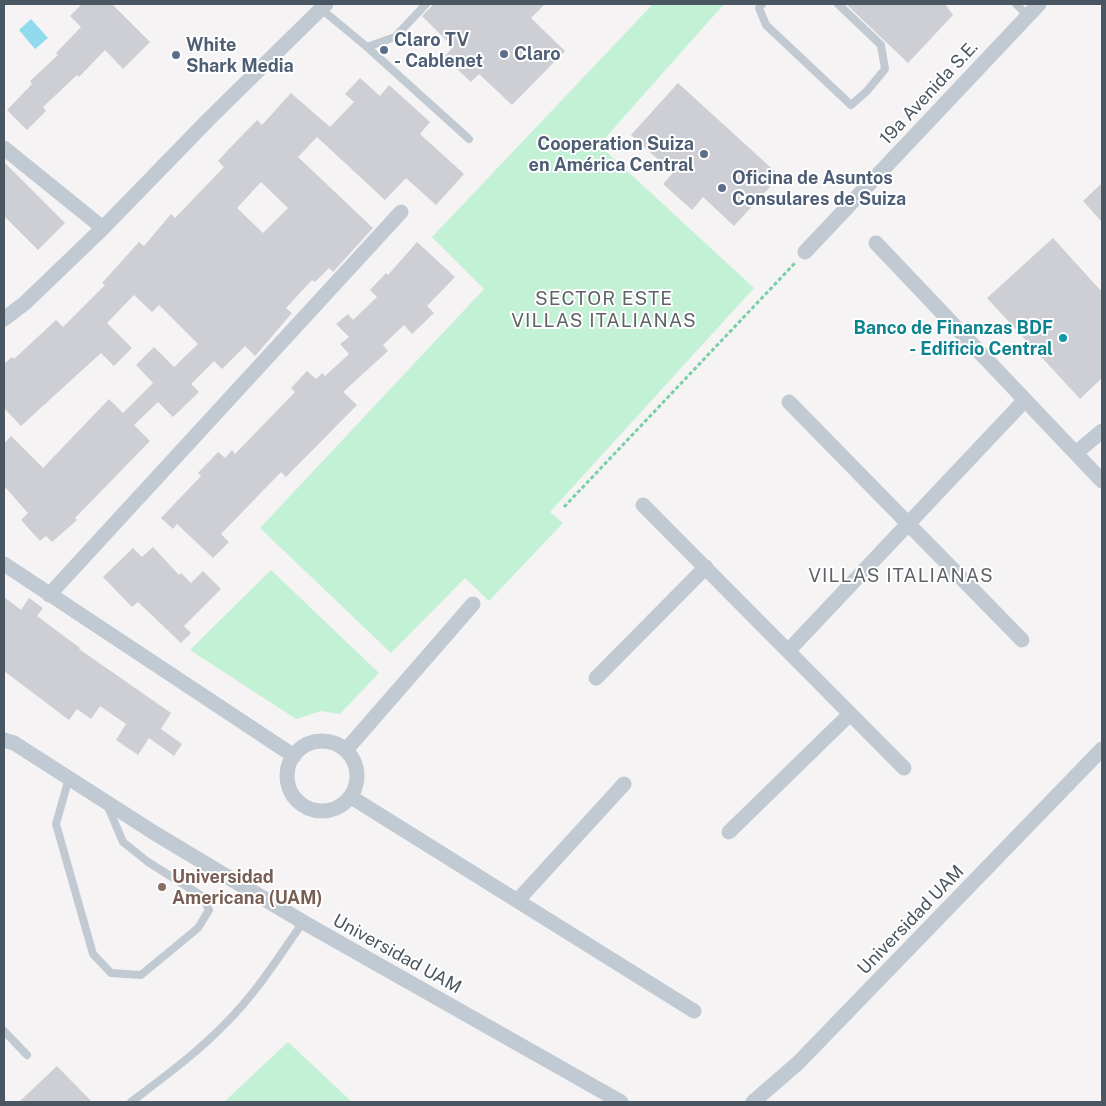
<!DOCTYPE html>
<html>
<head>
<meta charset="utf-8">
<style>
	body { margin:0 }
	#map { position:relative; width:1106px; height:1106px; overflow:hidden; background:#f5f3f3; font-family:"Public Sans",sans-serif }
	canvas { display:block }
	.frame { position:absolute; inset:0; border:5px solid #4a5661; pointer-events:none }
</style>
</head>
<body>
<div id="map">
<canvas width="1106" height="1106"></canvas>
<div class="frame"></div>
</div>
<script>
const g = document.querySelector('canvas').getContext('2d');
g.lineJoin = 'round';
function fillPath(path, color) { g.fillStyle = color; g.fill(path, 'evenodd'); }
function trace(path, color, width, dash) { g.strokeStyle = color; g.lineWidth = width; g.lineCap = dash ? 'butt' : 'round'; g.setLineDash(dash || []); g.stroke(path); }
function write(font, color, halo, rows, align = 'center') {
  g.font = font + ' "Public Sans",sans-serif'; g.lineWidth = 4; g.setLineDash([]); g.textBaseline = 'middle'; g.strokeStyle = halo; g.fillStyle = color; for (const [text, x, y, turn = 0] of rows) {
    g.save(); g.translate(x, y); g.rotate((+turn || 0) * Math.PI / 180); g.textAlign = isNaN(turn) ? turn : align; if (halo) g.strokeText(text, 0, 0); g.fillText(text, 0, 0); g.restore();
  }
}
fillPath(new Path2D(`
	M653,4H724L599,145L754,288L550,512L563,523L489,601L465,578L391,653L260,528L484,289L432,237Z
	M271,570L379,673L340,714L321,711L296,719L190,650Z
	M288,1042L352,1102H224Z`), '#c3f1d5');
fillPath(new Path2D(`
	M31,19L48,38L35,49L19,30Z`), '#90daee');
fillPath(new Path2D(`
	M82,4H112L150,42L123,69L105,50L79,77L77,75L43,107L46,111L27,130L7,110L32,84L30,81L58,55L56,53L81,27L70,16Z
	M434,4H545L531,18L565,51L512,105L479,74L471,82L444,57L453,47L422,16Z
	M846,4H945L953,15L908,63Z
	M360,78L380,96L389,85L430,122L420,134L464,174L436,205L406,178L385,200L317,137L298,157L373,228L333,272L329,268L315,282L312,280L286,308L292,313L255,356L245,346L222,369L214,361L191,384L199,392L173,417L158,402L134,425L150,441L75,518L77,520L52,542L46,536L40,541L21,520L28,513L4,486V444L11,436L43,468L109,399L123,413L153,383L136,365L154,347L174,367L198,344L159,305L152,312L134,295L107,323L132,348L114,366L101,353L21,426L4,408V364L12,357L14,359L56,320L63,327L105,285L102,283L139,242L144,246L171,214L175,218L224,167L218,161L229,149L257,120L262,125L291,93L330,127L354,102L345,94ZM261,182L288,208L263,233L237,208Z
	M678,83L780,176L734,226L703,197L692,210L663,184L673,173L631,135Z
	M4,162L65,223L38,250L4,216Z
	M1102,183V222L1083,201Z
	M1053,238L1102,292V378L1080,399L987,298Z
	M417,242L455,277L427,306L434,313L412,334L404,325L383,345L388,351L343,392L357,405L286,477L281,472L221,534L229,542L213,558L177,524L173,529L161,518L201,476L198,473L218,452L225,458L232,450L235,454L295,392L291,388L307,371L316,379L322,373L325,376L349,354L340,344L349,337L336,324L348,314L353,320L377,297L370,290L386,273L388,275Z
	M153,547L179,575L181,573L191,583L203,571L221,589L184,626L191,633L181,643L138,602L132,607L103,577L133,548L142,557Z
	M4,597L21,610L29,598L43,608L37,616L80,648L79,649L171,713L161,729L182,744L174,756L149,738L138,755L116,740L126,724L100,706L91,719L77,709L69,720L4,671Z
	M57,1066L92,1102H19Z`), '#cdcfd5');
trace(new Path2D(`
	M564,507L795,263`), '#7ad0a6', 3, [4, 2.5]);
trace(new Path2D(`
	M762,4L759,8L766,25L851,105L867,91L885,69L881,45L838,4
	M1016,4L1027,15
	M320,8L367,47L469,139
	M367,47L395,37L426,4
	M69,778L56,824L93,954L111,973L141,975L198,928L209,910L202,896L148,862L123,842L108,807
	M4,1031L27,1055
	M131,1102C164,1077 197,1053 226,1023C256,993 279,957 303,922`), '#c1cad2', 8);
trace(new Path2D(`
	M4,148L103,228
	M876,243L1102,481
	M805,252L1039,4
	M4,319L25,303L103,228L209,119L326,4
	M789,402L1022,640
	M1077,452L1102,431
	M643,505L904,768
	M4,564L294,756
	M49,595L401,212
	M789,650L1025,400
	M596,678L706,567
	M4,740L14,743L156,834L303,922L621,1102
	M287 776a35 35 0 1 1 70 0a35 35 0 1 1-70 0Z
	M346,750L473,604
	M351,797L694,1011
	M729,832L850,714
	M518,900L624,784
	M753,1102L798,1063L1102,749`), '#c1cad2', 15);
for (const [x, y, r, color] of [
	[384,50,5,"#5c6f8a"],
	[504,54,5,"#5c6f8a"],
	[176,55,5,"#5c6f8a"],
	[704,154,5,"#5c6f8a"],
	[722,188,5,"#5c6f8a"],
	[1063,338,5,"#0f9aa8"],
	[162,887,5,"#8d6e63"]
]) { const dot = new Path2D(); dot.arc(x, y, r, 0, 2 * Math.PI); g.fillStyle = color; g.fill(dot); trace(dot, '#fff', 2); }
write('bold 18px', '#4e5e75', '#fff', [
	["Claro TV",394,40],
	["- Cablenet",394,61],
	["White",186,45],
	["Shark Media",186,66],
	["Claro",514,54],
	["Cooperation Suiza",694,144,"right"],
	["en América Central",694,165,"right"],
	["Oficina de Asuntos",732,178],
	["Consulares de Suiza",732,199]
], 'left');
write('18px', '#4a5661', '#fff', [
	["19a Avenida S.E.",929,93,-47],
	["Universidad UAM",911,920,-46],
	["Universidad UAM",397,954,29]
]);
write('bold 18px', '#0d838f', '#fff', [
	["Banco de Finanzas BDF",1053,328],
	["- Edificio Central",1053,349]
], 'right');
write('bold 18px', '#785e54', '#fff', [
	["Universidad",172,877],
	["Americana (UAM)",172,898]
], 'left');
g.letterSpacing = '1px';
write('19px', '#5f6368', '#fff', [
	["SECTOR ESTE",604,299],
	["VILLAS ITALIANAS",604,321],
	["VILLAS ITALIANAS",901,576]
]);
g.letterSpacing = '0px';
</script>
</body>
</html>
